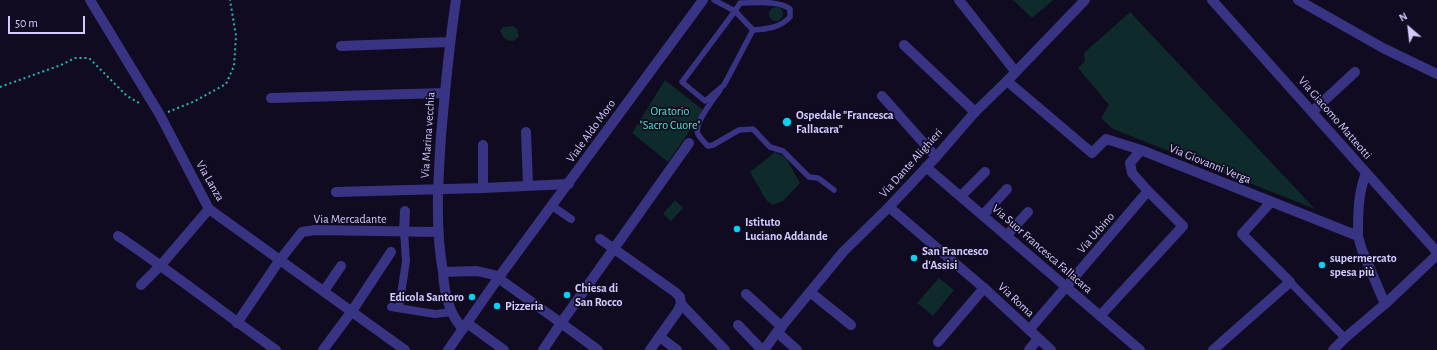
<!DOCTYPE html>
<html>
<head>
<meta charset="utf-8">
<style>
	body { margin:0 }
	#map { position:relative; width:1437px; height:350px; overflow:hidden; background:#100b20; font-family:"Alegreya Sans",sans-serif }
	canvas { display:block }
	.north { position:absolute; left:1389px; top:8px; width:40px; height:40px; -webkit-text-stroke:3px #100b20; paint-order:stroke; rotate:332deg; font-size:11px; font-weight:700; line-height:16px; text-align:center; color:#d3caff }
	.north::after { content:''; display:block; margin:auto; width:14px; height:18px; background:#d3caff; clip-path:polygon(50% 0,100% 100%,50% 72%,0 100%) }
	.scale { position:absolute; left:8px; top:16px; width:77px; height:18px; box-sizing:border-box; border:2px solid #d3caff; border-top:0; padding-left:5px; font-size:12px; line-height:14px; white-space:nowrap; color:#d3caff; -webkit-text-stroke:3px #100b20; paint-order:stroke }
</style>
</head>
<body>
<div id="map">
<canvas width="1437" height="350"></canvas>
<div class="north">N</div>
<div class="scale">50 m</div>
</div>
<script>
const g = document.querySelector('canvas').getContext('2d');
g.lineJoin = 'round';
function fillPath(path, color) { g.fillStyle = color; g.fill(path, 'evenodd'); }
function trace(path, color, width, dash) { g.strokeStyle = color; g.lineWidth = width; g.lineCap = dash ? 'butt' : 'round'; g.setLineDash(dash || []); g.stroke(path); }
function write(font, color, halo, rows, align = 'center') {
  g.font = font + ' "Alegreya Sans",sans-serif'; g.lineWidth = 3.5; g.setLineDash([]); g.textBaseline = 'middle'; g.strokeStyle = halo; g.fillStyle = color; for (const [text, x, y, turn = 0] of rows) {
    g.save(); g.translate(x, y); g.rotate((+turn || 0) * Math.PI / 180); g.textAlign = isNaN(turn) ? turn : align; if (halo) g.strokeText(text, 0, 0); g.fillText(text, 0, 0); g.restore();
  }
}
fillPath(new Path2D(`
	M1013,0H1053L1032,18Z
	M769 14a7 7 0 1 1 14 0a7 7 0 1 1-14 0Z
	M1130,12L1315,209L1113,129L1101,118L1109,105L1078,68L1085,61L1084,53Z
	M514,26L517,29L519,36L514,41C505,41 504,38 500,31L503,27Z
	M665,80L704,111L668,162L632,133Z
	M775,152L786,158L800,183L783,201L773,205L766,200L750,172Z
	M675,200L683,208L671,221L663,214Z
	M939,278L954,290L933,316L917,303Z`), '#0e2a2b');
trace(new Path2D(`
	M0,87L61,65L75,58H89L127,96L141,104
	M168,112L195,101L226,84L234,66L236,36L230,0`), '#25b8b5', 2, [2, 3]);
trace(new Path2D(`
	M714,0L735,11L753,30L724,85L705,101L682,82L735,11L740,3C756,3 778,0 790,9V17C780,28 767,29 753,30
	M720,90C714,99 693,124 698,134C700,138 705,143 708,146L713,145L739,130L753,129L770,147L783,151L809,177L818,178L834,190`), '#393383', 5.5);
trace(new Path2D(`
	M552,206L571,219
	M1290,282L1345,338
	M391,307L435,314L452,312
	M399,308L406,261L404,232`), '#393383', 8);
trace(new Path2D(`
	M90,0L160,115L209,209L405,350
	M1212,0L1437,252
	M1298,0L1383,48L1437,74
	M904,45L975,112
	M341,46L449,42
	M1007,81L1092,153L1106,139L1141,150L1358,236L1362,250L1385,304
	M882,96L936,157
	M271,98L444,93
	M1313,111L1355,72
	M526,132L528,186
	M483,145V188
	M926,167L1140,350
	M336,192L483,188L569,184
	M961,196L985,172
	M983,215L1007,189
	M404,232L405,211
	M1007,235L1028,212
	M118,236C172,272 223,313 276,350
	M1358,236C1358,214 1358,193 1366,173
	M600,239L675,292L680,297L681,304
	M443,272C435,227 438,182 441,136C445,90 449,45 456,0
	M141,285L161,265L209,209
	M324,291L341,266
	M810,292L851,325
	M746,294L782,327
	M681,304L725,350
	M1100,316L1183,226L1148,191
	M237,323L279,261L302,232L315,230L438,232
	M467,323L504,350
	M738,325L762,350
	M463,329C449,314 444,292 443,272L477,271L494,275L561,323L689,143
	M1029,330L1148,191L1132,173L1130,163L1141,150
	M777,332L797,350
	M660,337L677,350
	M938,342L984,288
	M323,350L352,311L391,252
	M543,350L561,323L598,350
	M650,350L677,312L681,304
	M764,350L777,332L843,252L889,207
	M1029,350L1038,339
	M1213,350L1290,282L1242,234L1271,202`), '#393383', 10);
trace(new Path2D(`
	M959,0L1015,71
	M448,350L499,277L703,0
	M1051,350L984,288L889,207L936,157L975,112L1007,81L1085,0
	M1333,350L1345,338L1385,304L1437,255`), '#393383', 10);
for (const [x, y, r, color] of [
	[787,122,5,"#00d3f5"],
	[737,229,4,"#00d3f5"],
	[914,258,4,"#00d3f5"],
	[1322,265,4,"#00d3f5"],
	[567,295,4,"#00d3f5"],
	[472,297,4,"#00d3f5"],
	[497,306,4,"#00d3f5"]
]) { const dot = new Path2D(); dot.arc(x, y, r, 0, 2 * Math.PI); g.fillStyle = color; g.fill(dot); trace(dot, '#100b20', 1.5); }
write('12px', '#4fe6c7', '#100b20', [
	["Oratorio",670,111],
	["\"Sacro Cuore\"",670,125]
]);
write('bold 12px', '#d3caff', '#100b20', [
	["Ospedale \"Francesca",796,115],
	["Fallacara\"",796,129],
	["Istituto",745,222],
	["Luciano Addande",745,236],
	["San Francesco",922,251],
	["d'Assisi",922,265],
	["supermercato",1330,258],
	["spesa più",1330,272],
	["Chiesa di",575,288],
	["San Rocco",575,302],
	["Edicola Santoro",464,297,"right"],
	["Pizzeria",505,306]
], 'left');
write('12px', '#d3caff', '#100b20', [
	["Via Giacomo Matteotti",1335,118,49],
	["Viale Aldo Moro",591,131,-54],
	["Via Marina vecchia",428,135,-86],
	["Via Dante Alighieri",911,163,-48],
	["Via Giovanni Verga",1210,164,22],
	["Via Lanza",210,181,60],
	["Via Mercadante",350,219],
	["Via Urbino",1096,233,-49],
	["Via Suor Francesca Fallacara",1042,249,41],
	["Via Roma",1016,300,43]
]);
</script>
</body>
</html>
